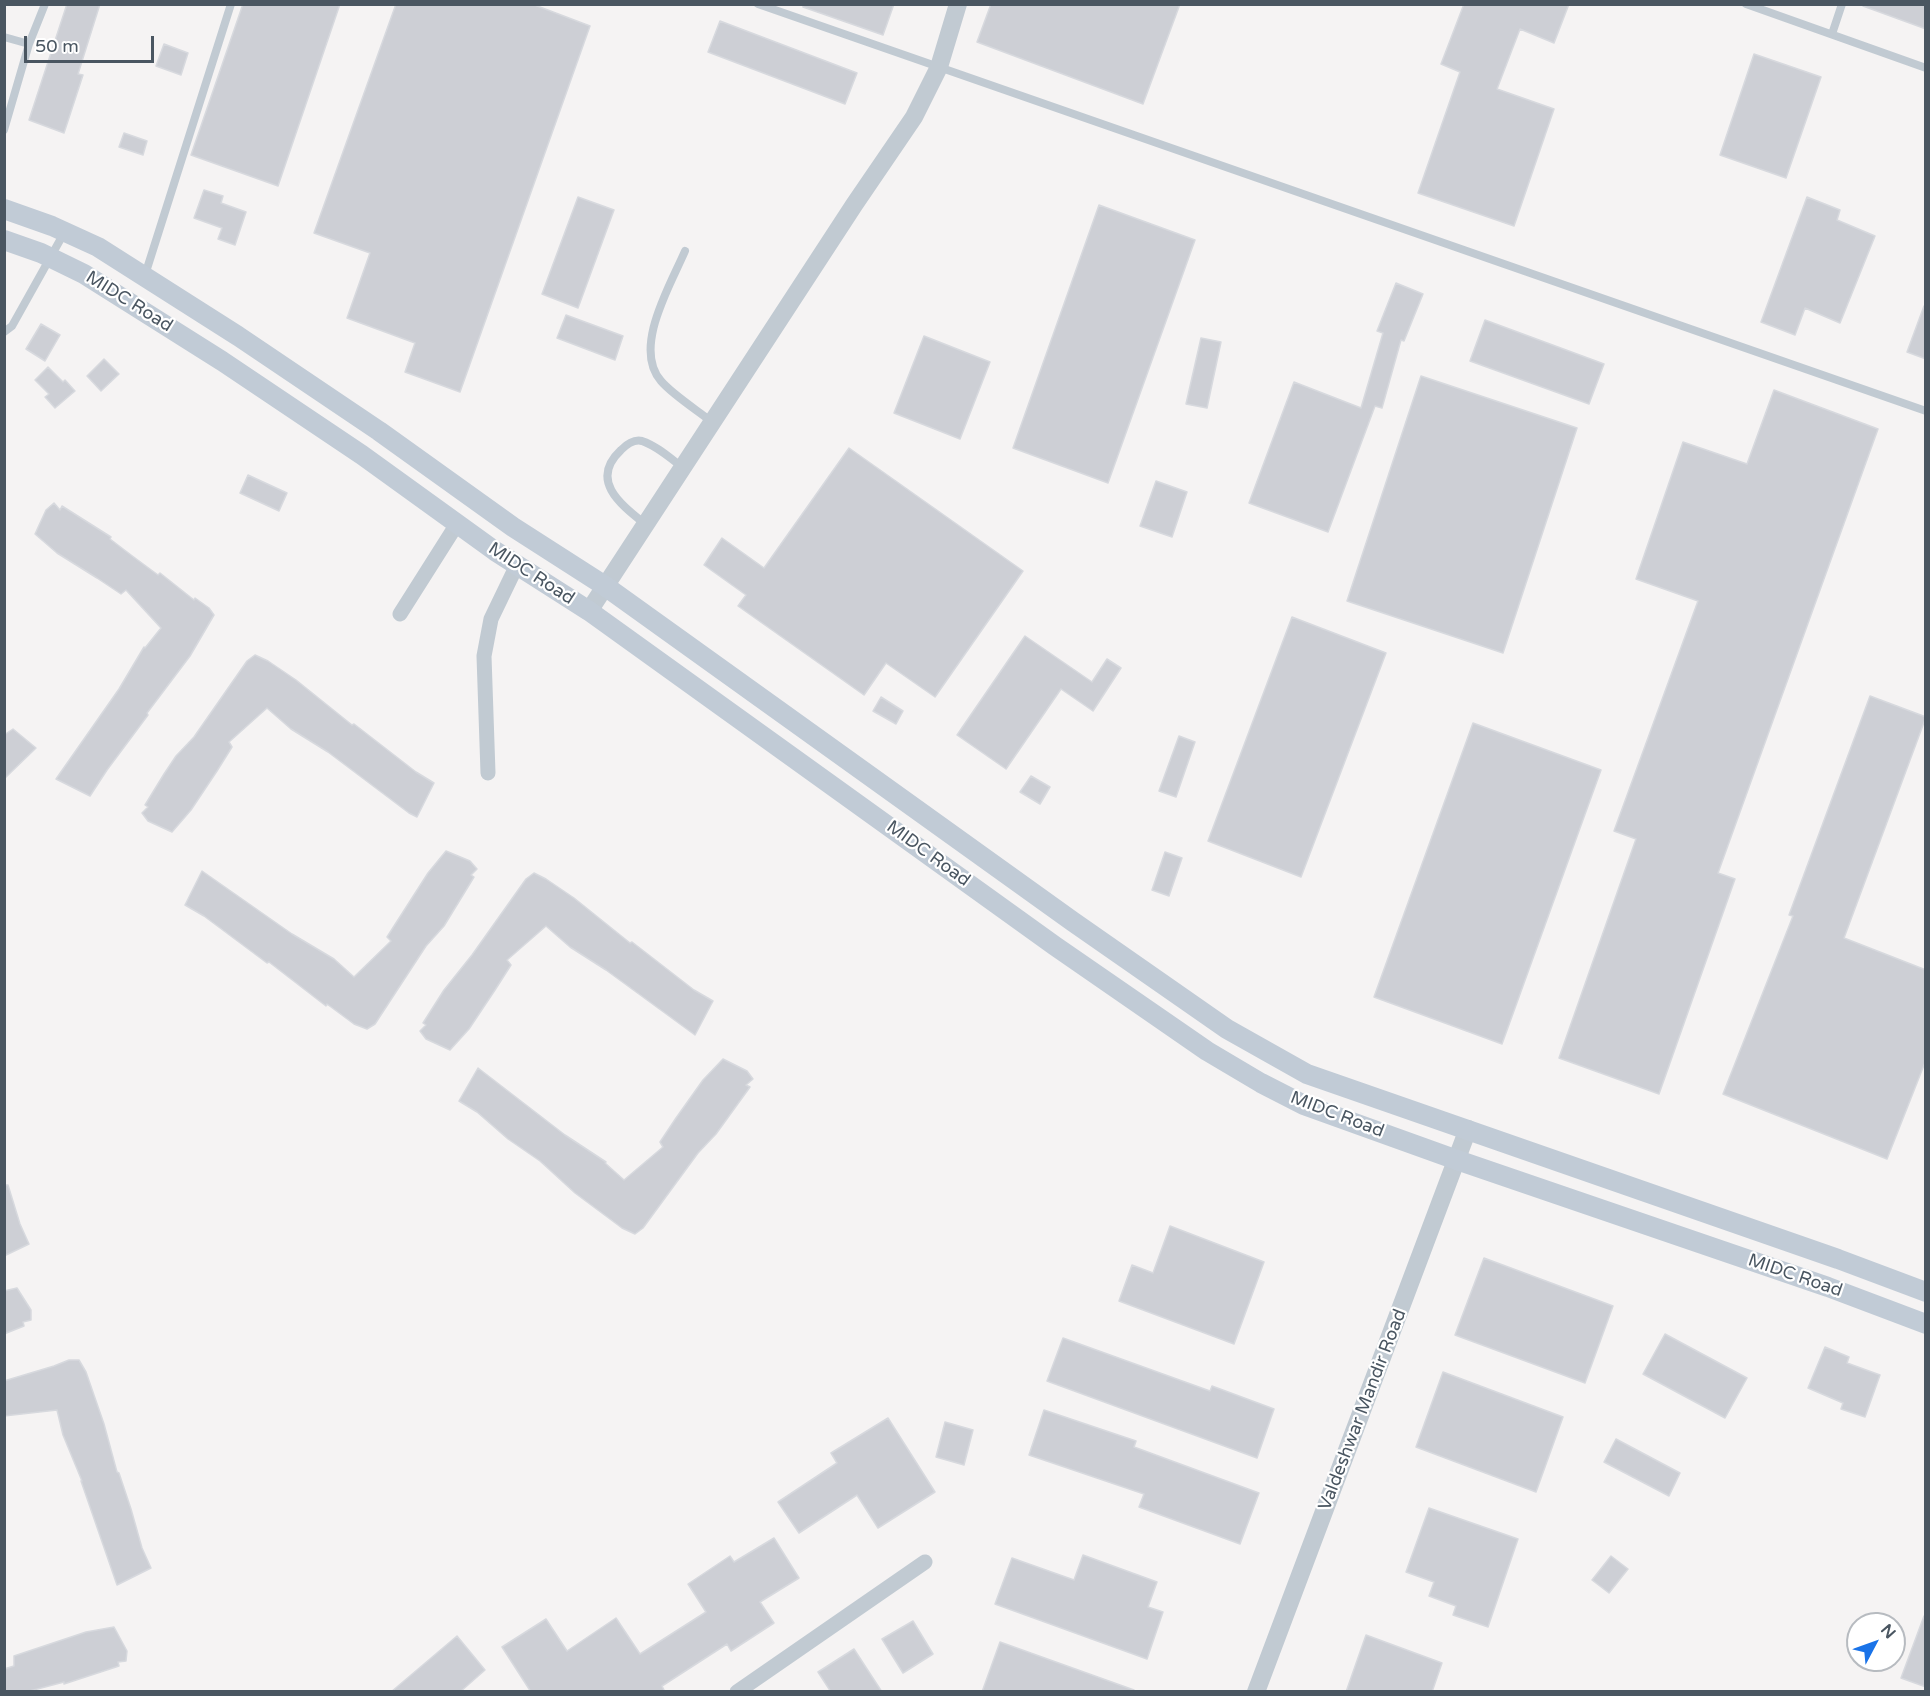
<!DOCTYPE html>
<html>
<head>
<meta charset="utf-8">
<style>
	body { margin:0 }
	#map { position:relative; width:1930px; height:1696px; overflow:hidden; background:#f5f3f3; font-family:"Varela Round",sans-serif }
	canvas { display:block }
	.frame { position:absolute; inset:0; border:6px solid #4a5661; pointer-events:none }
	.north { position:absolute; left:1846px; top:1612px; width:60px; height:60px; box-sizing:border-box; background:#fff; border:2px solid #b7bbc0; border-radius:50%; rotate:49deg; font-size:16px; font-weight:700; line-height:24px; text-align:center; color:#4a5661 }
	.north::after { content:''; display:block; margin:auto; width:21px; height:27px; background:#1a73e8; clip-path:polygon(50% 0,100% 100%,50% 72%,0 100%) }
	.scale { position:absolute; left:24px; top:36px; width:130px; height:27px; box-sizing:border-box; border:3px solid #4a5661; border-top:0; padding-left:8px; font-size:18px; line-height:21px; white-space:nowrap; color:#4a5661; -webkit-text-stroke:4px #fff; paint-order:stroke }
</style>
</head>
<body>
<div id="map">
<canvas width="1930" height="1696"></canvas>
<div class="frame"></div>
<div class="north">N</div>
<div class="scale">50 m</div>
</div>
<script>
const g = document.querySelector('canvas').getContext('2d');
g.lineJoin = 'round';
function fillPath(path, color) { g.fillStyle = color; g.fill(path, 'evenodd'); }
function trace(path, color, width, dash) { g.strokeStyle = color; g.lineWidth = width; g.lineCap = dash ? 'butt' : 'round'; g.setLineDash(dash || []); g.stroke(path); }
function write(font, color, halo, rows, align = 'center') {
  g.font = font + ' "Varela Round",sans-serif'; g.lineWidth = 4.5; g.setLineDash([]); g.textBaseline = 'middle'; g.strokeStyle = halo; g.fillStyle = color; for (const [text, x, y, turn = 0] of rows) {
    g.save(); g.translate(x, y); g.rotate((+turn || 0) * Math.PI / 180); g.textAlign = isNaN(turn) ? turn : align; if (halo) g.strokeText(text, 0, 0); g.fillText(text, 0, 0); g.restore();
  }
}
const building = new Path2D(`
	M67,4H100L78,74L83,75L64,133L29,120Z
	M243,4H340L278,186L191,155Z
	M396,4H532L590,26L460,392L405,372L415,343L347,318L370,253L314,233Z
	M803,4H894L883,35L803,7Z
	M991,4H1180L1143,104L977,42Z
	M1464,4H1569L1554,43L1520,29L1497,89L1554,109L1514,226L1418,193L1460,72L1441,64Z
	M1863,4H1926V29L1863,6Z
	M720,21L857,73L845,104L708,52Z
	M164,44L188,53L181,75L156,66Z
	M1754,54L1821,77L1786,178L1720,155Z
	M124,133L147,141L143,155L119,147Z
	M204,190L223,196L221,203L246,212L235,245L218,239L222,228L194,218Z
	M578,197L614,210L578,308L542,294Z
	M1807,197L1840,210L1837,220L1875,236L1840,323L1805,308L1795,335L1761,322Z
	M1099,205L1195,240L1108,483L1013,448Z
	M1396,283L1423,294L1404,341L1401,340L1382,408L1375,406L1328,532L1249,503L1294,382L1361,408L1383,333L1377,331Z
	M1924,306L1926,307V359L1907,352Z
	M566,315L623,336L615,360L557,338Z
	M1485,320L1604,364L1589,404L1470,361Z
	M41,324L60,335L45,361L26,349Z
	M924,336L990,362L960,439L894,413Z
	M1201,338L1221,342L1207,408L1186,404Z
	M104,359L119,374L101,391L87,376Z
	M48,367L63,382L65,380L75,391L55,408L45,397L49,394L35,380Z
	M1421,376L1577,428L1503,653L1347,601Z
	M1774,390L1878,429L1718,873L1735,879L1659,1094L1559,1058L1636,839L1614,831L1698,601L1636,579L1683,442L1747,464Z
	M849,448L1023,571L935,697L886,663L864,695L738,606L746,595L704,565L722,538L764,568Z
	M248,475L287,493L279,511L240,493Z
	M1156,481L1187,492L1172,537L1140,526Z
	M54,503L60,510L62,506L111,537L110,539L131,555L158,575L160,573L194,600L195,598L209,608L214,615L190,656L147,713L148,715L107,770L90,796L56,779L119,689L144,647L145,648L161,628L126,590L121,594L97,578L57,553L35,534L46,510Z
	M1292,617L1386,653L1301,877L1208,841Z
	M1025,636L1092,682L1107,659L1121,668L1093,711L1061,689L1006,769L957,735Z
	M255,655L268,661L296,680L352,725L354,724L416,772L434,783L417,817L409,813L328,752L291,729L267,708L229,742L232,747L217,771L191,810L172,832L148,821L142,813L148,807L145,805L164,774L176,756L194,737L247,661Z
	M1870,696L1926,717L1844,938L1926,970V1060L1887,1159L1723,1094L1793,916L1789,915Z
	M881,697L903,711L896,724L873,711Z
	M1473,723L1601,770L1502,1044L1374,997Z
	M13,729L36,748L4,779V735Z
	M1179,736L1195,742L1176,797L1159,791Z
	M1031,776L1050,787L1040,804L1020,792Z
	M446,851L470,861L477,869L471,875L474,877L444,926L426,946L375,1024L367,1029L354,1024L327,1004L326,1006L269,962L267,963L204,916L185,905L202,871L292,934L334,959L354,977L391,941L387,937L428,873Z
	M1165,852L1182,858L1169,896L1152,890Z
	M534,873L546,879L574,898L630,943L632,942L694,990L713,1001L695,1035L606,970L570,947L546,926L507,960L511,965L495,990L469,1029L450,1050L426,1039L420,1031L426,1025L423,1023L444,990L472,955L526,879Z
	M723,1059L747,1071L753,1079L746,1085L750,1087L716,1134L698,1153L643,1228L635,1234L622,1228L575,1193L540,1161L508,1139L477,1112L459,1101L478,1068L565,1135L606,1162L605,1163L624,1180L663,1147L660,1142L676,1118L703,1080Z
	M4,1185H8L20,1224L29,1244L4,1256Z
	M1170,1226L1264,1262L1234,1344L1119,1301L1132,1265L1153,1273Z
	M1484,1258L1613,1306L1585,1383L1455,1335Z
	M17,1288L31,1310V1320L23,1322L24,1326L4,1334V1291Z
	M1665,1334L1747,1378L1725,1418L1643,1374Z
	M1063,1338L1210,1391L1212,1386L1274,1409L1257,1458L1047,1381Z
	M1825,1347L1849,1357L1847,1363L1880,1375L1865,1417L1841,1409L1843,1403L1808,1388Z
	M69,1360H79L86,1372L104,1424L117,1472L119,1473L131,1509L142,1548L151,1568L117,1585L81,1481H82L63,1435L57,1410L4,1416V1381L54,1366Z
	M1443,1372L1563,1417L1536,1492L1416,1447Z
	M1044,1410L1136,1441L1134,1447L1259,1493L1240,1544L1139,1507L1144,1494L1029,1455Z
	M888,1418L935,1492L878,1528L857,1495L799,1533L778,1502L837,1463L831,1453Z
	M945,1422L973,1430L964,1465L936,1457Z
	M1616,1439L1680,1473L1669,1496L1604,1462Z
	M1429,1508L1518,1539L1488,1627L1453,1615L1456,1606L1429,1596L1434,1582L1406,1572Z
	M774,1538L799,1578L760,1602L774,1623L731,1651L727,1644L662,1686L665,1692H531L502,1647L546,1619L567,1651L616,1618L640,1654L706,1612L688,1584L730,1556L734,1562Z
	M1083,1555L1157,1582L1148,1607L1163,1612L1147,1659L995,1604L1012,1558L1074,1580Z
	M1611,1556L1628,1569L1609,1593L1592,1580Z
	M1924,1616H1926V1687L1901,1678Z
	M913,1621L933,1654L903,1673L882,1639Z
	M114,1627L127,1651L126,1661L118,1662L119,1666L64,1684V1682L26,1692H4V1669L14,1666V1656L86,1632Z
	M1366,1635L1442,1663L1432,1692H1346Z
	M457,1636L485,1670L460,1692H391Z
	M1000,1642L1134,1690L1133,1692H982Z
	M854,1649L882,1692H831L818,1672Z`);
fillPath(building, '#cdcfd5');
trace(building, '#d7d9de', 1.5);
trace(new Path2D(`
	M758,4L1926,411
	M1746,4L1926,68
	M1832,34L1842,4
	M4,37L29,44
	M4,130L29,44L45,4
	M685,251C671,284 632,348 661,381C673,395 697,410 712,422
	M145,275L231,4
	M4,332L12,326L64,233
	M645,524C620,504 589,480 621,450C627,444 634,439 642,441C657,446 670,458 682,467`), '#c1cad2', 8);
trace(new Path2D(`
	M400,614L457,524
	M488,773L484,656L491,619L517,565
	M737,1692L925,1562`), '#c1cad2', 15);
trace(new Path2D(`
	M589,611L854,205L914,117L939,67L958,4
	M1256,1692L1468,1129`), '#c1cad2', 18);
trace(new Path2D(`
	M4,209L52,226L98,247L238,336L379,431L513,527L605,586L1072,921L1227,1029L1307,1074L1838,1259L1926,1292
	M4,240L41,253L84,274L222,361L362,455L495,551L589,611L1055,946L1207,1051L1261,1083L1304,1105L1457,1160L1828,1287L1926,1324`), '#c1cbd6', 20);
write('18px', '#4a5661', '#fff', [
	["MIDC Road",129,302,32],
	["MIDC Road",531,574,33],
	["MIDC Road",928,854,36],
	["MIDC Road",1337,1115,21],
	["MIDC Road",1795,1276,19],
	["Valdeshwar Mandir Road",1363,1410,-69]
]);
</script>
</body>
</html>
